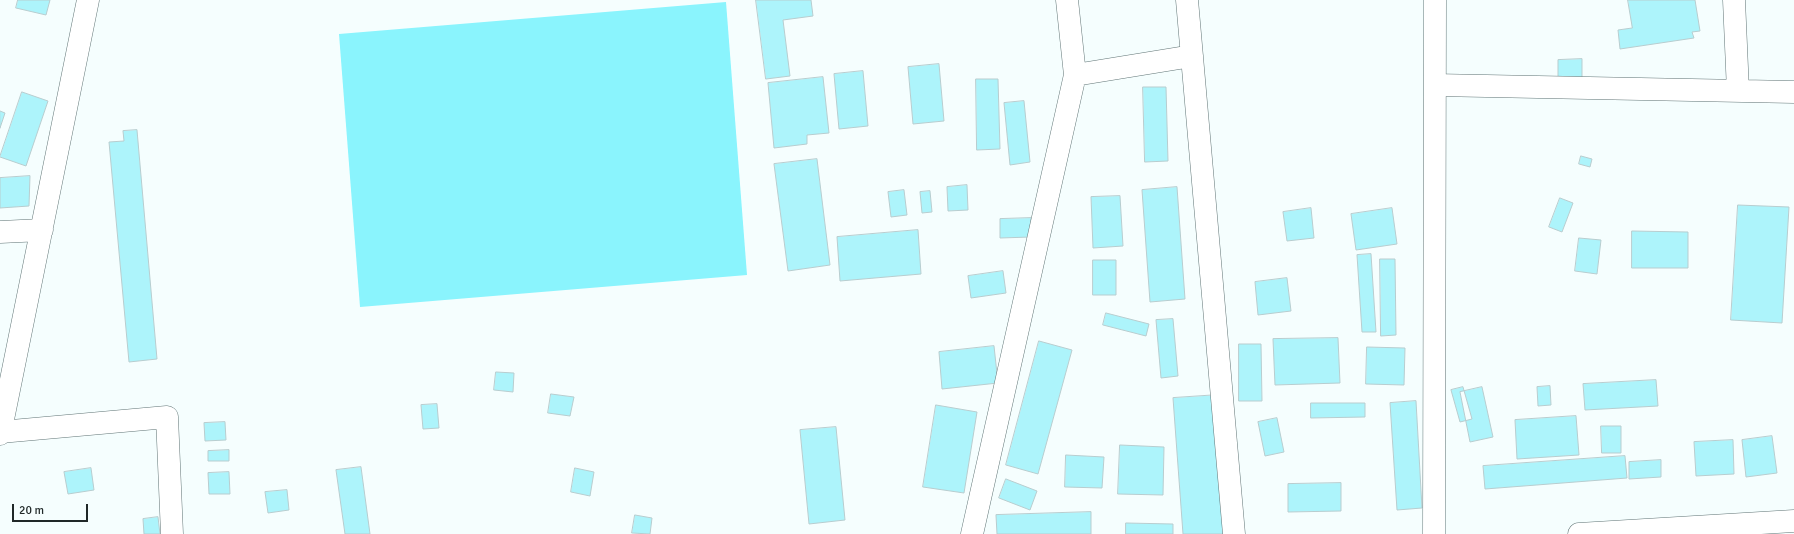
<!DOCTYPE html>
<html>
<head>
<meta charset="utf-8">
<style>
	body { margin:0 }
	#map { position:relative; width:1794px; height:534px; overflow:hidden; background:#f5fefe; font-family:Signika,sans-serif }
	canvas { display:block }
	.scale { position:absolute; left:12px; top:504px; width:76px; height:18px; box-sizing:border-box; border:2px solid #1f2828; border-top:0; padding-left:5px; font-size:12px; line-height:14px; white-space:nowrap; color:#1f2828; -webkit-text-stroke:3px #f5fefe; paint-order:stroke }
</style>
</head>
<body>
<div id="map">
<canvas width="1794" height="534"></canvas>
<div class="scale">20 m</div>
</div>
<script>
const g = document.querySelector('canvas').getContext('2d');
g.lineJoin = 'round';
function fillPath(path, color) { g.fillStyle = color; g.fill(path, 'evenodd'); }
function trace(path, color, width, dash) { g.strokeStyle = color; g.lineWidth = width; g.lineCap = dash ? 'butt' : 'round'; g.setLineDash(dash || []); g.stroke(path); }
fillPath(new Path2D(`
	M726,2L747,275L360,307L339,34Z`), '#8af4fd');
const building = new Path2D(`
	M18,0H50L46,15L16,8Z
	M756,0H811L813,16L783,20L790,76L766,79Z
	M1628,0H1695L1700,31L1692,32L1694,38L1620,49L1618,30L1632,28Z
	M1582,59V78L1558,79V60Z
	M939,64L944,121L913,124L908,67Z
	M863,71L868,126L839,129L834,74Z
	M823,77L829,133L807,135V144L774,148L768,83Z
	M976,79H998L1000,149L977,150Z
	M1143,87H1166L1168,161L1145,162Z
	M22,92L48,101L26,166L0,157Z
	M1024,101L1030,162L1010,165L1004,103Z
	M0,111L5,113L0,128Z
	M137,130L157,359L129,362L109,142L124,141L123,131Z
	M1581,156L1592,159L1590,167L1579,164Z
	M817,159L830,265L788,271L774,164Z
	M30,176L29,206L0,208V178Z
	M967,185L968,210L948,211L947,187Z
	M1177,187L1185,299L1150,302L1142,190Z
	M904,190L907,215L891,217L888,192Z
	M930,191L932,212L922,213L920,192Z
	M1120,196L1123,246L1093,248L1091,197Z
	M1560,198L1573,203L1562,232L1549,227Z
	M1738,205L1789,207L1782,323L1731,320Z
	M1311,208L1314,238L1287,241L1283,212Z
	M1392,208L1397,244L1356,250L1351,214Z
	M1031,218V237L1000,238V219Z
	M918,230L921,274L840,281L837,237Z
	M1632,231L1688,232V268H1632Z
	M1579,238L1601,240L1597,274L1575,271Z
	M1371,254L1376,332H1362L1357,255Z
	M1380,259H1395L1396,335L1381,336Z
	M1093,260H1116V295H1093Z
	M1003,271L1006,293L971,298L968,276Z
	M1287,278L1291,311L1258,315L1255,282Z
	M1106,313L1149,324L1146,336L1103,325Z
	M1173,319L1178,376L1161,378L1156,320Z
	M1338,338L1340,383L1275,385L1273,339Z
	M1039,341L1072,350L1038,474L1006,465Z
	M1239,344H1261L1262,401H1239Z
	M994,346L998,383L942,389L939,352Z
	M1367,347L1405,348L1404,385L1366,384Z
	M496,372L514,373L513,392L494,390Z
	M1656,380L1658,406L1585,410L1583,384Z
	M1550,386L1551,405L1538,406L1537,387Z
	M1463,387L1472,419L1460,422L1451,390Z
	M1482,387L1493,437L1470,442L1460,392Z
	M551,394L574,397L570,416L548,413Z
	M1218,395L1227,534H1183L1173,398Z
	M1416,401L1422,508L1397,510L1390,403Z
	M1311,403H1365V417L1311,418Z
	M437,404L439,428L423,429L421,405Z
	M936,405L977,412L964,493L923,487Z
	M1576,416L1579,455L1517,459L1515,420Z
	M1277,418L1284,452L1265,456L1258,422Z
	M225,422L226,440L205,441L204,423Z
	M1601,426H1621V453H1602Z
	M836,427L845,520L809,524L800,430Z
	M1772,436L1777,473L1746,477L1742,440Z
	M1733,440L1734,474L1696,476L1694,442Z
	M1120,445L1164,447L1163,495L1118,494Z
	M229,450V461H208V451Z
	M1066,455L1104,457L1102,488L1065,487Z
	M1625,456L1627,478L1485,489L1483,466Z
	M1661,460V477L1629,479V462Z
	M361,467L370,534H345L336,470Z
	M91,468L94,490L68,494L64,472Z
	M575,468L594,472L590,496L571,492Z
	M229,472L230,494H209L208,473Z
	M1006,479L1037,491L1030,510L999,498Z
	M1341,483V511L1288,512V484Z
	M287,490L289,510L268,513L265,492Z
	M1091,512V534H997L996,515Z
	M635,515L652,518L650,534L632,533Z
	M158,517L160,534H144L143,519Z
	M1126,523L1173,524V534H1126Z`);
fillPath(building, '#adf4fb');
trace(building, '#b8cdcf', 1);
const minor = new Path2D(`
	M1187,0L1234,534
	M1734,0L1738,91
	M1075,75L1192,56
	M1435,85L1794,92
	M0,232L42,230
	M0,432L167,417L172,534
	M0,434L88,0
	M972,534L1075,75L1067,0
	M1434,534L1435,0`);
const major = new Path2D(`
	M1579,534L1794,521`);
trace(minor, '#617576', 23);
trace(major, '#617576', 23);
trace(minor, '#fff', 22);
trace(major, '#fff', 22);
</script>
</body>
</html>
